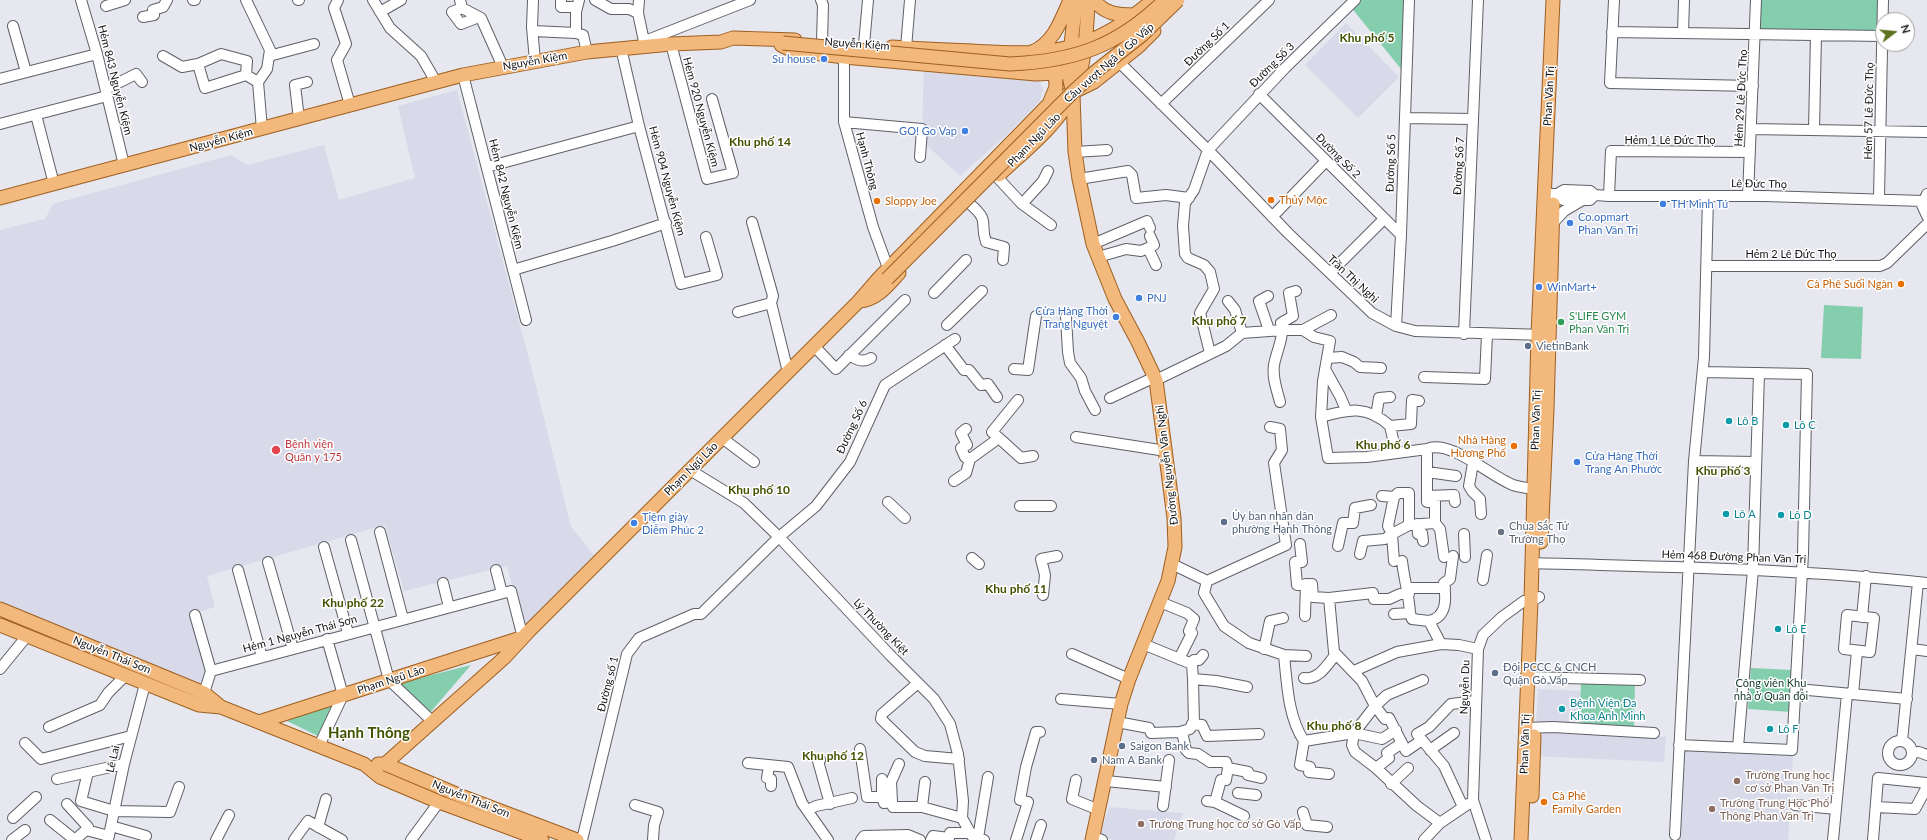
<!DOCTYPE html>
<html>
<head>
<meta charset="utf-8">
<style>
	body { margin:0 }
	#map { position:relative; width:1927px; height:840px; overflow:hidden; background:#e6e7ef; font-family:Lato,sans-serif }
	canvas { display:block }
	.north { position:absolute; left:1875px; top:12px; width:40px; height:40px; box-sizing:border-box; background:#fff; border:1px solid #a0a0a1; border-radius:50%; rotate:74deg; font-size:11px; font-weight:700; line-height:16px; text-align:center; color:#121214 }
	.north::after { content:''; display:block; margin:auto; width:14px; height:18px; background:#5e7222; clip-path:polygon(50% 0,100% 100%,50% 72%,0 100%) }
</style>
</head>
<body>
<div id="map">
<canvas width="1927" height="840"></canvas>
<div class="north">N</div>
</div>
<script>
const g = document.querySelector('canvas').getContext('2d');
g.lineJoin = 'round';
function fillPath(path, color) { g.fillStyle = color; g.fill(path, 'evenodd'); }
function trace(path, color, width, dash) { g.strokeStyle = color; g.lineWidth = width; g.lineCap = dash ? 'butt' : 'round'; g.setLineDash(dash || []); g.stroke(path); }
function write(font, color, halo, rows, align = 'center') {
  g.font = font + ' Lato,sans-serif'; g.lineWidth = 3; g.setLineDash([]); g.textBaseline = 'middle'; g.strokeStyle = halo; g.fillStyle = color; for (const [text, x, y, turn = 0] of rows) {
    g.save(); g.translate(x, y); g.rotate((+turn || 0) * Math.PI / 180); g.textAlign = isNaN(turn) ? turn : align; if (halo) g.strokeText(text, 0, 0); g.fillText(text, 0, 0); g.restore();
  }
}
fillPath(new Path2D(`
	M1346,23L1399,77L1358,118L1305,65Z
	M924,65L1036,77L1040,81L1043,90L1040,101L1004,137L960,176L923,142L922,135Z
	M457,90L533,374L571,527L594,555L524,630L507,566L404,591L385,525L207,576L215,607L192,614L207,669L203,687L0,605V230L45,219L53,204L231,155L247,165L324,145L339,200L415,178L398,106Z
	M1538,689L1581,691L1580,727L1548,728L1666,737L1664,762L1534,756Z
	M1685,750L1793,756L1788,840H1680Z
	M1109,807L1183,813L1174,840H1113L1100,836Z`), '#d8dae9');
fillPath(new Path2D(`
	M1355,0H1409L1406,75L1350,6Z
	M1756,0H1883L1882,36L1756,34Z
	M1824,305L1863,307L1861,359L1821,358Z
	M471,665L428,715L396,684Z
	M1751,668L1793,670L1791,712L1748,709Z
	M1581,676L1635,679L1634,731L1580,728Z
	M335,704L322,738L285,720Z`), '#84cead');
const minor = new Path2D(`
	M81,0L97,54L124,165
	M193,0H195
	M246,0L270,50L267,69L258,82L262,129
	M298,0H299
	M338,0L334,8L346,44L337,60L350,105
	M373,0L390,28L421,56L436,82
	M460,0L462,8L481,18L503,67
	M533,0L532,27L535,61
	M561,0V7H577
	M579,0L576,12V33L583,35L587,52
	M595,0L611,9H629L638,13
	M639,0L638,13L645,46
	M821,0L823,5L822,42
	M1614,0L1610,83L1753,86
	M106,6L125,0
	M462,8L452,12L461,24L479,17
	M380,12L401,0
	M143,17L154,15L153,10L163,7L167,0
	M13,26L26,72
	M533,31L576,33
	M1612,32L1882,36
	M1683,33L1684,0
	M645,41L750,0
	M671,44L707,179L733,173L712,99
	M864,45L868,0
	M621,48L639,126L681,284L717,275L706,237
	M906,48L910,0
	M163,56L182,67L198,64L205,88L246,75L258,82
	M269,56L314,44
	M844,57V122L873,227L888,268
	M1119,62L1208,150L1288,233L1372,313L1396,326L1415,331L1544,335
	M198,64L221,54L247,61L246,75
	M463,75L526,320
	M0,79L97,54
	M106,89L136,74L142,82
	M1259,94L1401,235
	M1161,104L1269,0
	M36,115L54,184
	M1405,118L1473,119
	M299,119L295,85L307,82
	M844,122L922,129L920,157
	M0,124L107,96
	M1751,129L1927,132
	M1814,130L1816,35
	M1075,152L1107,150
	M487,167L639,126
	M997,177L1022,204L1051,225
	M1079,179L1128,171L1132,175L1136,198L1166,195L1189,198
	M1545,194H1557L1564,190L1590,191L1595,195L1609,196H1765L1923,201
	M1557,194L1563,200H1590L1595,195
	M1927,194L1922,205L1927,216
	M1609,196L1611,151L1750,152
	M1748,196L1756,0
	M1879,198L1883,0
	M970,204C991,222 979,222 986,242L1004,247L1003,260
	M1022,204L1043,181L1048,171
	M1272,217L1326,161
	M752,222L773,296L771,303L788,372
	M1552,224L1564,211L1581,201
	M1093,244L1147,221L1150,228
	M1148,248L1154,245L1150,236
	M1098,257L1126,249L1141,251L1148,248L1156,265
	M1707,266H1880L1887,263L1927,224
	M513,270L612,241L666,223
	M1330,273L1384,219
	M934,293L966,260
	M1268,296L1259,301L1269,330
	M1228,301L1235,310L1242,333
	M738,312L771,303
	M1066,317L1068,352L1070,363L1081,378L1085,391L1095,410
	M947,325L982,291
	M1396,326L1401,235L1409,0
	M1303,330L1331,315
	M1464,334L1478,0
	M945,345L964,370H969L981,385L988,384L997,397
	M814,346L836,369L905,300
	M1210,353L1200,313L1214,289L1210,272L1204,265L1188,258L1185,254L1183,226L1185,203L1194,190L1208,150L1285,68L1355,0
	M849,355C857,360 863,363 871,358
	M1327,358L1342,357L1354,362L1360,367L1381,368
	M1014,369L1028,370L1036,316
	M1325,369L1340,396L1346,410
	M1424,377L1485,379L1487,334
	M1156,380L1226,346L1242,333L1283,330H1303L1314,337L1330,341L1323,381L1321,417L1328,458L1367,457L1427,449C1450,439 1490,476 1513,485C1519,487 1527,488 1534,489
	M1110,398L1155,377
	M1280,402C1277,390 1272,378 1274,365C1276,352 1285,336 1281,323L1293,316L1289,293L1296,291
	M1376,416L1379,398L1390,397
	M1321,417C1349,409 1367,405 1390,426L1411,424L1412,400L1419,401
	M1390,426L1396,452
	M966,429L961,433L967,445L961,448L965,457L970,459
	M1076,437L1166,451
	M722,438L754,462
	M999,438L992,432L1018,400
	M1427,449V502H1435V523L1440,529L1444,557
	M1694,461L1756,462
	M1473,463L1469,486L1472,491L1480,499L1481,514
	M690,470L744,503L779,537L890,655L934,699L950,724L958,754L963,801L962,818L972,836L984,840
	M1427,472L1456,476
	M954,481L966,473L970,459L999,438L1021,458L1033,456
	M1382,496L1394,497L1398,493H1409V525
	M1427,496L1454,495L1455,502
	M888,502L905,518
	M1020,506H1051
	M1417,524L1418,534L1422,533L1423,541
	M380,532L403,619
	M1464,534L1465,557
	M351,540L389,680L432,721
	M1300,544L1302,562H1295L1297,585L1312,584L1313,597L1329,598L1334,652L1362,681L1375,706L1385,719L1389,718L1406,751L1422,740
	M1338,546L1343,523H1353L1355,508L1371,505
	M324,547L348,633
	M1360,554L1363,541L1385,539L1392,534L1388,526L1394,497
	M972,558L979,564
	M1394,561L1392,534L1409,525L1435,523
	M268,562L293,649
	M1531,563C1664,567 1795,568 1927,583
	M1172,564L1207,581L1286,545L1274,463L1282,450L1280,429L1270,427
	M238,570L262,657
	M496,570L502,593
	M1483,580L1487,555
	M1207,581L1204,593L1224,626L1249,643L1284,655C1287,684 1288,717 1304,741
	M443,583L449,607
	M1407,588H1445
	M1043,595L1045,575L1041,559L1057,556
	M1329,598L1373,593L1374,599H1389L1400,594H1409
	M1160,602L1187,613L1194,619L1189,631L1192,633L1179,659
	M1410,613L1412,619L1429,621
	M1394,614L1410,613C1409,595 1404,579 1402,561
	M195,615L211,671
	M1847,615L1874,618L1870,652L1844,649Z
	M1305,616L1306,584
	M1862,617L1866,576
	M1143,644L1192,664L1193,679L1216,681L1247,687
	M1441,644L1429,621C1448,617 1446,597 1444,583L1450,579L1453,556
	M1264,649L1270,621L1283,618
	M1912,649L1927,651
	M1072,654L1129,679
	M1284,655L1306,656
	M1190,663L1194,660H1199L1203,655
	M0,669L27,636
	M1354,671L1397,652L1441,644L1459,645L1478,649
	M1528,677L1640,680
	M1304,678C1319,680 1327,665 1336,654
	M1193,679L1194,724
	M1423,680L1387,695L1375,706L1354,733L1352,745L1355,752L1376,768L1417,806L1440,823
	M918,683L882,714L881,719L915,752L925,756L959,759
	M1808,690L1907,699
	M204,693L211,671L511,591L523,638
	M1853,694L1857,651
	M1061,699L1121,704
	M1117,722L1149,728L1151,733L1180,732L1190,729L1192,724L1202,725L1207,736L1259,734
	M49,727L100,705L108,693L125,676
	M1526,728L1553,727L1654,733
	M1182,732L1186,750L1189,753L1198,754L1210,762H1226L1228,768L1248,772V775L1261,778
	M1888 753a12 12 0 1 1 24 0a12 12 0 1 1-24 0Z
	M1902,741L1918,582
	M25,743L41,759L131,736
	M1679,745L1792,750L1803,554L1807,374L1703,372
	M319,746L343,695L327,639
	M1738,747L1753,569L1759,373
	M860,749L867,797H882L884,803L892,802L893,807H922L962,818
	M1430,750L1454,733
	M1912,753L1919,752L1927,755
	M820,760L818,761L830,804
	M748,763L788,767L802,803L828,840
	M769,766L767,778L771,779V786
	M1376,768L1389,758L1387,753L1402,743
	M88,772L81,801L114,811L170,812L179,787
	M1329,774L1309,772L1310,767L1300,765L1304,741L1354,733L1382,739L1396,730
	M57,779L124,764
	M882,779V797
	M1076,780L1072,799L1099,810
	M1106,781L1166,787
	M1391,784L1408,768
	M1238,793L1256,795
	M1207,801L1215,802L1221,780H1226L1228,768
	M892,802L891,782L899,764
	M1215,802L1244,816
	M67,804L88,827L86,830
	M635,805L658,812L654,825L653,840
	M1795,805L1836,809
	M1163,806L1169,760
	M922,807L925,782
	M1463,807L1444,766L1417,734L1429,727L1451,704L1476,701
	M1876,807L1915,809L1927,787
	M808,810L816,806L852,798
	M1303,812L1307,825L1327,827
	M13,818L36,797
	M50,820L75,840L86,830L109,836
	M111,826L146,836
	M318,827L326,799
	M1675,835L1694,461L1704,357L1708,197
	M1093,837L1102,840
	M978,838L988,777
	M12,840L25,830
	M108,840L124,764L145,684
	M216,840L229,815
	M294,840L308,821L342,840
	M411,840L439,802
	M582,840L627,654L639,638L694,614H701L779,537L816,506L850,462L885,385L955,339
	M861,840L864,836L908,835L920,840
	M931,840L933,836L949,838L950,833H971
	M1016,840L1028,802L1020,800L1026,767L1036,732H1040
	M1036,840L1041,825
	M1424,840L1440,823L1468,804
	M1486,840L1473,800L1478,649L1483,635L1502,617L1524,601H1531L1539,597
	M1833,840L1847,694
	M1873,840L1878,778L1927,783`);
const major = new Path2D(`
	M1076,0L1068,71L1073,94L1075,152L1079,179L1093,244L1115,299L1138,342L1156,380L1174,518L1175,547L1168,581L1129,679L1121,704L1092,840
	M1094,0C1104,14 1118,15 1134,15
	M781,45L791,50L844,57L1036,74L1077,72
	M892,47C919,49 945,50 972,51C1010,53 1047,56 1083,43C1110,34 1132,18 1153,0
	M1032,52C1054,43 1061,20 1070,0
	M1049,104L1056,87L1055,66
	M999,175C1023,152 1058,125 1073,94C1085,68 1087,29 1088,0
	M0,198L463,75L587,52L671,44L721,42L733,38L795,40
	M859,301C877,300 888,285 899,273
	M1541,542L1547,409L1553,204
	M0,609L204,693L221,707L364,764L380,777L439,802L542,840
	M0,625L199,705L221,707
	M259,722L521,638
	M378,764H385L461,796L577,840
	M385,764L504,658L529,631L859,301L879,278L1049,104L1094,82L1138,47L1154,31
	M1532,796L1534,736
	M1521,840L1531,601L1538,335L1553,0`);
trace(minor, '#5f6067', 12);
trace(major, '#9e5f1f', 15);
trace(minor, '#fff', 10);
trace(major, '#f2b87c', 13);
const majorBridge = new Path2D(`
	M783,43L1010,64C1076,61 1118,46 1165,0
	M887,279L1073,92L1095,72L1142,35L1178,0`);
trace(majorBridge, '#9e5f1f', 15, []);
trace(majorBridge, '#f2b87c', 13);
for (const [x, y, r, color] of [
	[824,59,4,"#3f7fe0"],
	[965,131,4,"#3f7fe0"],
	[1271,200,4,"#e8710a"],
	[877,201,4,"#e8710a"],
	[1663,204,4,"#3f7fe0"],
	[1570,223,4,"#3f7fe0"],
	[1901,284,4,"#e8710a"],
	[1539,287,4,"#3f7fe0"],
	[1139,298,4,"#3f7fe0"],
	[1116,317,4,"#3f7fe0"],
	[1561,322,4,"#2e9e5b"],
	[1528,346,4,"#5c6f8a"],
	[1729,421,4,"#0f9aa8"],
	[1786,425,4,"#0f9aa8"],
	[1514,446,4,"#e8710a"],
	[276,450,5,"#e0444e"],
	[1577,462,4,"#3f7fe0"],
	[1726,514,4,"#0f9aa8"],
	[1781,515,4,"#0f9aa8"],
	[1224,522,4,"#5c6f8a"],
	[634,523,4,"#3f7fe0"],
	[1501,532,4,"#6b7280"],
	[1778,629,4,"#0f9aa8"],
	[1495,673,4,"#5c6f8a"],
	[1562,709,4,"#0f9aa8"],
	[1770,729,4,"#0f9aa8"],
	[1122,746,4,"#5c6f8a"],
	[1094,760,4,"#5c6f8a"],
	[1737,781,4,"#8d6e63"],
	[1544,802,4,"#e8710a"],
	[1712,809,4,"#8d6e63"],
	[1141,824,4,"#8d6e63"]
]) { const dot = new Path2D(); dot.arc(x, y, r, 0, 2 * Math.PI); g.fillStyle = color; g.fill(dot); trace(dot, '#fff', 1.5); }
write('11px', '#121214', '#fff', [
	["Nguyễn Kiệm",857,44,4],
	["Đường Số 1",1207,44,-44],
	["Nguyễn Kiệm",535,61,-10],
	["Cầu vượt Ngã 6 Gò Vấp",1109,63,-41],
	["Đường Số 3",1272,65,-45],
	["Hẻm 843 Nguyễn Kiệm",115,80,76],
	["Phan Văn Trị",1549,96,-87],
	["Hẻm 29 Lê Đức Thọ",1741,98,-87],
	["Hẻm 57 Lê Đức Thọ",1869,111,-89],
	["Hẻm 920 Nguyễn Kiệm",701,112,75],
	["Nguyễn Kiệm",221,140,-15],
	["Phạm Ngũ Lão",1034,140,-46],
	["Hẻm 1 Lê Đức Thọ",1670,140],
	["Đường Số 2",1338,156,45],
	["Hạnh Thông",867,161,75],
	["Đường Số 5",1391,163,-88],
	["Đường Số 7",1459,166,-87],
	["Hẻm 904 Nguyễn Kiệm",667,181,75],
	["Lê Đức Thọ",1759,184,1],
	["Hẻm 842 Nguyễn Kiệm",506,194,76],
	["Hẻm 2 Lê Đức Thọ",1791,254],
	["Trần Thị Nghỉ",1353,279,43],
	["Phan Văn Trị",1536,420,-88],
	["Đường Số 6",852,427,-65],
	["Đường Nguyễn Văn Nghi",1167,465,-97],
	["Phạm Ngũ Lão",691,469,-45],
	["Hẻm 468 Đường Phan Văn Trị",1734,557,2],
	["Lý Thường Kiệt",881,627,46],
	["Hẻm 1 Nguyễn Thái Sơn",300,634,-15],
	["Nguyễn Thái Sơn",112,655,22],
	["Phạm Ngũ Lão",391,680,-18],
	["Đường số 1",608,684,-76],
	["Nguyễn Du",1465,687,-88],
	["Phan Văn Trị",1525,744,-88],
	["Lê Lai",113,759,-77],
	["Nguyễn Thái Sơn",471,799,22]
]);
write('11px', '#366cbe', '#fff', [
	["Su house",816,59,"right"],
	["GO! Go Vap",957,131,"right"],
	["TH Minh Tú",1671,204],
	["Co.opmart",1578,217],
	["Phan Văn Trị",1578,230],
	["WinMart+",1547,287],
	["PNJ",1147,298],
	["Cửa Hàng Thời",1108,311,"right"],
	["Trang Nguyệt",1108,324,"right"],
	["Cửa Hàng Thời",1585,456],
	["Trang An Phước",1585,469],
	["Tiệm giày",642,517],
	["Diễm Phúc 2",642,530]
], 'left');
write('11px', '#c56008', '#fff', [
	["Thủy Mộc",1279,200],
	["Sloppy Joe",885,201],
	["Cà Phê Suối Ngàn",1893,284,"right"],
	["Nhà Hàng",1506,440,"right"],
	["Hương Phố",1506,453,"right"],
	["Cà Phê",1552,796],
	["Family Garden",1552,809]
], 'left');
write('11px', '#27864d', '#fff', [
	["S'LIFE GYM",1569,316],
	["Phan Văn Trị",1569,329]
], 'left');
write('11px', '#4e5e75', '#fff', [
	["VietinBank",1536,346],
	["Ủy ban nhân dân",1232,516],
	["phường Hạnh Thông",1232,529],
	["Đội PCCC & CNCH",1503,667],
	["Quận Gò Vấp",1503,680],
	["Saigon Bank",1130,746],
	["Nam A Bank",1102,760]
], 'left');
write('11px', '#0d838f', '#fff', [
	["Lô B",1737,421],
	["Lô C",1794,425],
	["Lô A",1734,514],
	["Lô D",1789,515],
	["Lô E",1786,629],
	["Bệnh Viện Đa",1570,703],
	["Khoa Anh Minh",1570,716],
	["Lô F",1778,729]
], 'left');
write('11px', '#be3a42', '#fff', [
	["Bệnh viện",285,444],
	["Quân y 175",285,457]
], 'left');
write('11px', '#5b616d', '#fff', [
	["Chùa Sắc Tứ",1509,526],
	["Trường Thọ",1509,539]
], 'left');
write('11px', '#13382a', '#fff', [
	["Công viên Khu",1771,683],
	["nhà ở Quân đội",1771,696]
]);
write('11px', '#785e54', '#fff', [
	["Trường Trung học",1745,775],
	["cơ sở Phan Văn Trị",1745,788],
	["Trường Trung Học Phổ",1720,803],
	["Thông Phan Văn Trị",1720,816],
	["Trường Trung học cơ sở Gò Vấp",1149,824]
], 'left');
write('bold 12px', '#415200', '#fff', [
	["Khu phố 5",1367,38],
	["Khu phố 14",760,142],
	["Khu phố 7",1219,321],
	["Khu phố 6",1383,445],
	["Khu phố 3",1723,471],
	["Khu phố 10",759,490],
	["Khu phố 11",1016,589],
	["Khu phố 22",353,603],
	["Khu phố 8",1334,726],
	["Khu phố 12",833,756]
]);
write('bold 15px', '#415200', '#fff', [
	["Hạnh Thông",369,733]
]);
</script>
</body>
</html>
